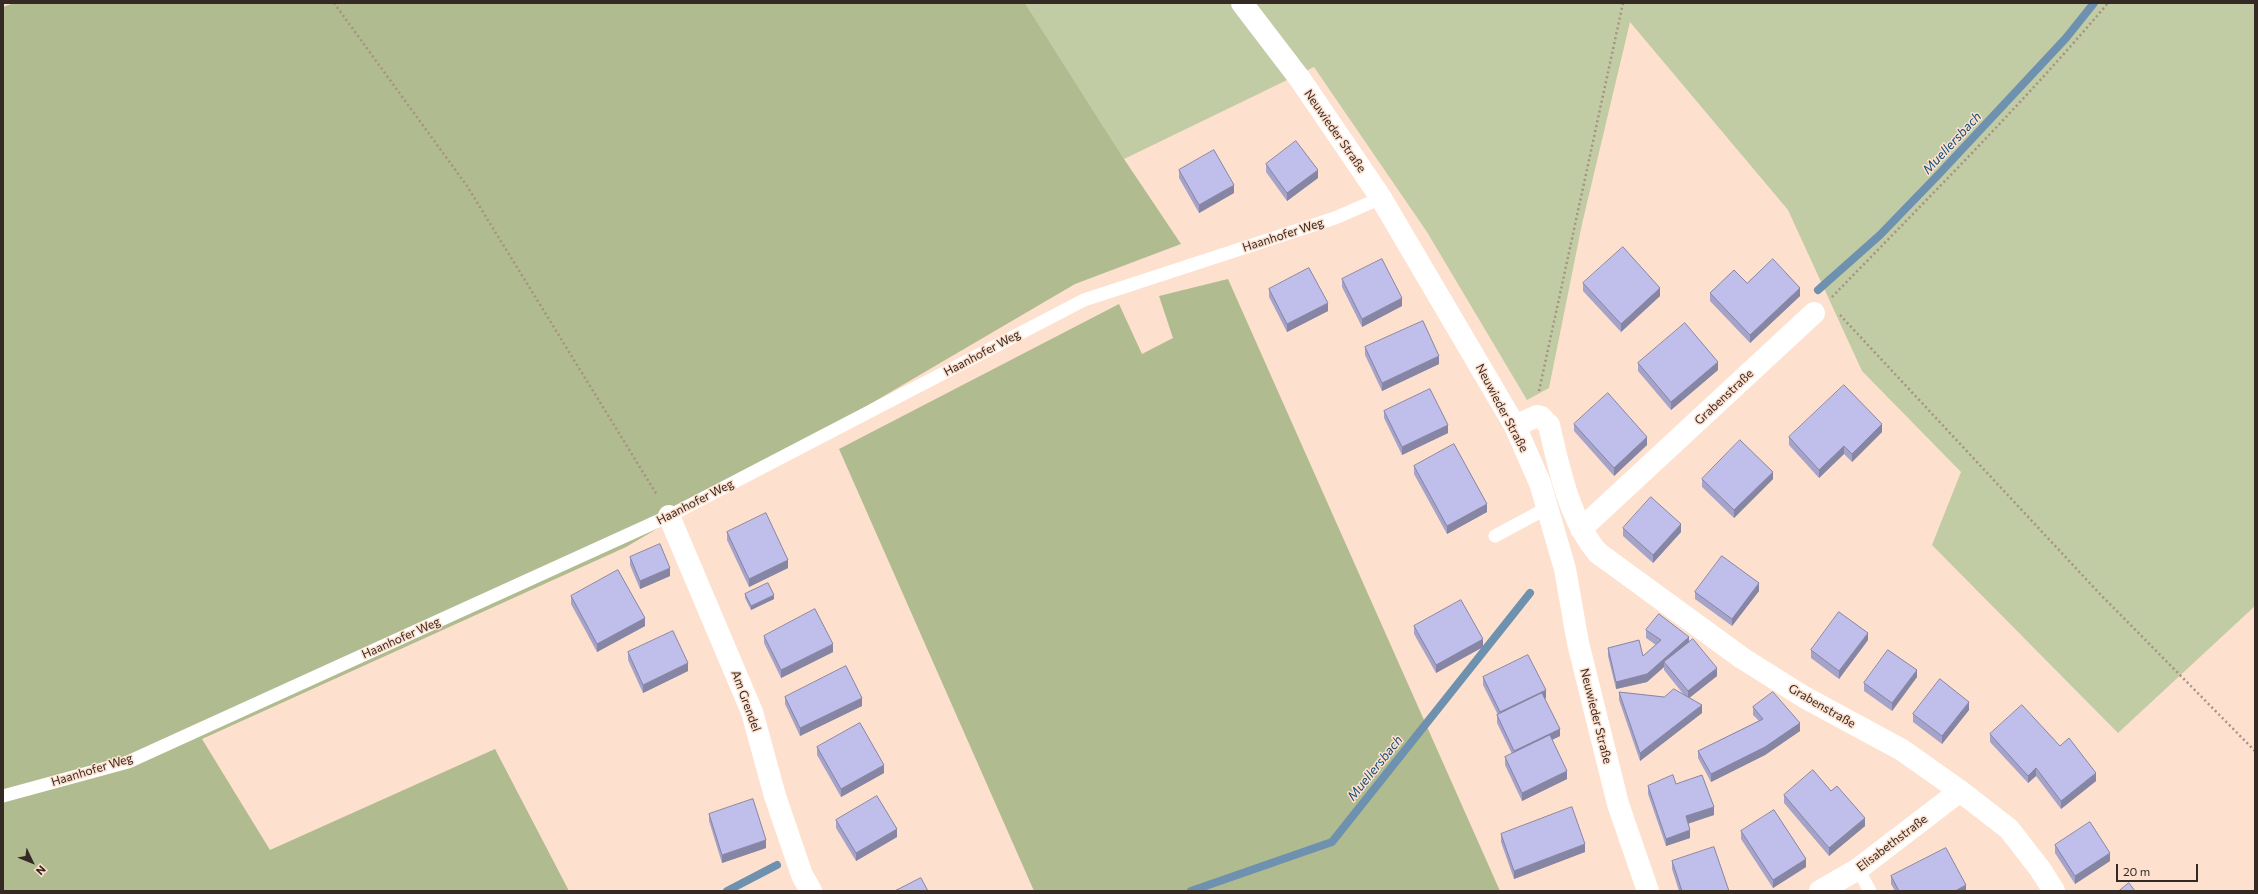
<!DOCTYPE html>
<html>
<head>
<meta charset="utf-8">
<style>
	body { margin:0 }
	#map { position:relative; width:2258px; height:894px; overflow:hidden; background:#fee0ce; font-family:Commissioner,sans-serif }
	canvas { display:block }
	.frame { position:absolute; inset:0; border:4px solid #352a23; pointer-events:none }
	.north { position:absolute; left:12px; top:842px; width:40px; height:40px; -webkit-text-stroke:3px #fee0ce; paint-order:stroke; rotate:133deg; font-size:11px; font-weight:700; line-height:16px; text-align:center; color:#352a23 }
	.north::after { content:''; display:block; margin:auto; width:14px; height:18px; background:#352a23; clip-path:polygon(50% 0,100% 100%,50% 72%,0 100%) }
	.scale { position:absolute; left:2116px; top:864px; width:82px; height:18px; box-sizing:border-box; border:2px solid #352a23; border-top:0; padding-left:5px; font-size:12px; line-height:14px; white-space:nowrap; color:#352a23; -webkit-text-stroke:3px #fee0ce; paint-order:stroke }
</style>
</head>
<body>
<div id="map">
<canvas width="2258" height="894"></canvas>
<div class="frame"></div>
<div class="north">N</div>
<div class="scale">20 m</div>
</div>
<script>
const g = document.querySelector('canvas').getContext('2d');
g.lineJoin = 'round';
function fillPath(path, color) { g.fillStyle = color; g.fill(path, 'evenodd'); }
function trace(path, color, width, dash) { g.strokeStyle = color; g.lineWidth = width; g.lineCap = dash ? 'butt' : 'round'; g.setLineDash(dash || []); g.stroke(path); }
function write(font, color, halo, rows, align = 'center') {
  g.font = font + ' Commissioner,sans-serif'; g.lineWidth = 3; g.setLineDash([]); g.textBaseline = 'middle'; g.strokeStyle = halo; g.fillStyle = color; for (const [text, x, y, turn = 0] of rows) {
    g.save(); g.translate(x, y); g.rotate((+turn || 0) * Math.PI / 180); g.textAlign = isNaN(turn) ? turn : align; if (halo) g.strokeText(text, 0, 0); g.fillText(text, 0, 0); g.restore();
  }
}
fillPath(new Path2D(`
	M1025,3H2255V606L2118,733L1932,545L1961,472L1862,371L1788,210L1630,22L1582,224L1549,388L1527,400L1427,232L1314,67L1124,159Z`), '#c1cba4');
fillPath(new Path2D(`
	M14,3H1025L1124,159L1181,244L1075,284L626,547L202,739L270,850L495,749L569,891H3V7Z
	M1228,279L1500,891H1034L839,449L1119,304L1142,354L1173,338L1159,296Z`), '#b0bb8f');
trace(new Path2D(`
	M1818,290L1880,235L1939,174L2066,38L2094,3
	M727,891L777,865
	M1191,891L1332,842L1530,593`), '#6d91af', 8);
trace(new Path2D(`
	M334,3L467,186L657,495
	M1832,297C1925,201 2021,106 2108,3
	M1840,315L2099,593L2255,751
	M1539,391L1623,3`), '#a69183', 2.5, [2, 3]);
trace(new Path2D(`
	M1495,536L1547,508
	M3,796L128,762L669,516L1084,300L1335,218L1381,198
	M1858,869L1870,891`), '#fff', 13);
trace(new Path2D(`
	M1242,3L1300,79L1381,198L1515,426L1540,483L1565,569L1578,643L1618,804L1648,891
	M1515,426L1537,416L1541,417L1549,425C1559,468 1569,519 1598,553L1742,658L1804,697L1902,750L1960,791L2009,829L2040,869L2054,891
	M669,516L752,712L775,796L802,875L811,891
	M1581,529L1814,313
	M1820,891L1858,869L1960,791`), '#fff', 22);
fillPath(new Path2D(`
	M1266,164L1318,178L1287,201L1266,172Z
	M1179,170L1234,193L1199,213L1179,178Z
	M1342,279L1402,306L1362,327L1342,287Z
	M1583,283L1660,296L1621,332L1583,291Z
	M1747,283L1800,296L1750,343L1710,301V293Z
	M1269,289L1328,311L1287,332L1269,297Z
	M1365,347L1439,364L1382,391L1365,355Z
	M1638,363L1718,370L1671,410L1638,371Z
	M1384,411L1448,433L1402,455L1384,418Z
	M1574,424L1647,445L1614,476L1574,431Z
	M1882,432L1852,462L1844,454L1819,478L1789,445V437Z
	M1414,466L1487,512L1447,534L1414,474Z
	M1702,479H1773L1734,518L1702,487Z
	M1623,528L1681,532L1653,563L1623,536Z
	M727,532L788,568L749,587L727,540Z
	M630,557L670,576L640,589L630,565Z
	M1759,591L1732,626L1695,599V592Z
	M745,594L774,599L751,610L745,598Z
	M571,596L645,626L597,652L571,604Z
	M1414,626L1483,647L1436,673L1414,634Z
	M1646,630L1689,642L1717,676L1689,698L1702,713L1640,761L1619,700V692L1664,697L1684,695L1664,670V667L1647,682L1616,689L1608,656V648L1643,656L1656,645L1646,638Z
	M764,636L833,652L781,678L764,643Z
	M1868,640L1839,679L1811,658V650Z
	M628,652L688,671L643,693L628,660Z
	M1483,677L1546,698L1545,699L1560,736L1552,740L1567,779L1522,801L1505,765V757L1512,754L1497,723V715H1498L1483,685Z
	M1917,677L1892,711L1864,691V683Z
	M785,697L862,706L800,736L785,704Z
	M1753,707L1800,731L1765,755L1711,782L1698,758V751L1759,721L1753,715Z
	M1969,710L1942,744L1913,722V714Z
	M1990,734L2060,746L2096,781L2061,809L2036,776L2028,783L1990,742Z
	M817,747L884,773L841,797L817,755Z
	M1676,784L1714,815L1688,824L1690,838L1666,846L1648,794V786Z
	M1831,791L1865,826L1829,856L1784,803V795Z
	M709,814L766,848L722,863L709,821Z
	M836,820L897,837L856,861L836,828Z
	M1741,831L1806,867L1773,888L1741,839Z
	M1501,834L1585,852L1514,879L1501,842Z
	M2055,845L2110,861L2075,884L2055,853Z
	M1672,861L1729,891H1679L1672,869Z
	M1891,876L1966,891H1895L1891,884Z`), '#a5a3c9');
fillPath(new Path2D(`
	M1318,170V178L1287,201V193Z
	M1234,185V193L1199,213V205Z
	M1660,288V296L1621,332V324Z
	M1800,288V296L1750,343V335Z
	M1402,298V306L1362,327V319Z
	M1328,303V311L1287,332V324Z
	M1439,356V364L1382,391V383Z
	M1718,362V370L1671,410V402Z
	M1882,424V432L1852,462V454Z
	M1448,425V433L1402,455V447Z
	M1647,437V445L1614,476V468Z
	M1844,446V454L1819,478V470Z
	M1773,472V479L1734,518V510Z
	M1487,504V512L1447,534V526Z
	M1681,524V532L1653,563V555Z
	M788,560V568L749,587V579Z
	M670,568V576L640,589V581Z
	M1759,583V591L1732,626V619Z
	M774,595V599L751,610V606Z
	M645,618V626L597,652V644Z
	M1868,633V640L1839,679V671Z
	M1689,637V644L1664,662V667L1647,682L1616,689V682Z
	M1483,639V647L1436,673V665Z
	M833,644V652L781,678V670Z
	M688,663V671L643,693V685Z
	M1717,668V676L1688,699V691Z
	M1917,670V677L1892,711V703Z
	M1546,690V698L1500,720V712Z
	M862,698V706L800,736V728Z
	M1969,702V710L1942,744V736Z
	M1702,705V713L1640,761V753Z
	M1800,723V731L1765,755L1711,782V774Z
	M1560,729V736L1514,758V751Z
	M884,765V773L841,797V789Z
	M2036,768V776L2028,783V776Z
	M1567,771V779L1522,801V793Z
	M2096,773V781L2061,809V801Z
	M1714,807V815L1686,824V816Z
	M1865,818V826L1829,856V848Z
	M897,829V837L856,861V853Z
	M1690,830V838L1666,846V839Z
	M766,840V848L722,863V855Z
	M1585,844V852L1514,879V871Z
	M2110,853V861L2075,884V876Z
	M1806,859V867L1773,888V880Z
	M1966,885V891H1955Z`), '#8685a4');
const building = new Path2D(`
	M1296,141L1318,170L1287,193L1266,164Z
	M1214,150L1234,185L1199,205L1179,170Z
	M1623,247L1660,288L1621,324L1583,283Z
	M1382,259L1402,298L1362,319L1342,279Z
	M1773,259L1800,288L1750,335L1710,293L1734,270L1747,283Z
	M1309,268L1328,303L1287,324L1269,289Z
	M1423,321L1439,356L1382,383L1365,347Z
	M1685,323L1718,362L1671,402L1638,363Z
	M1844,385L1882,424L1852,454L1844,446L1819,470L1789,437Z
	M1430,389L1448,425L1402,447L1384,411Z
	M1608,393L1647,437L1614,468L1574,424Z
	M1740,440L1773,472L1734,510L1702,479Z
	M1454,444L1487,504L1447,526L1414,466Z
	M1651,497L1681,524L1653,555L1623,528Z
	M766,513L788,560L749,579L727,532Z
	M660,544L670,568L640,581L630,557Z
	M1722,556L1759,583L1732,619L1695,592Z
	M618,570L645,618L597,644L571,596Z
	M768,583L774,595L751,606L745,594Z
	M1461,600L1483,639L1436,665L1414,626Z
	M815,609L833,644L781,670L764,636Z
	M1839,612L1868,633L1839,671L1811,650Z
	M1659,614L1689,637L1647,674L1616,682L1608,648L1639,640L1643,656L1661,640L1646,630Z
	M673,631L688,663L643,685L628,652Z
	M1693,639L1717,668L1688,691L1664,662Z
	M1888,650L1917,670L1892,703L1864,683Z
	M1528,655L1546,690L1500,712L1483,677Z
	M846,666L862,698L800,728L785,697Z
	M1940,679L1969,702L1942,736L1913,714Z
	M1674,689L1702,705L1640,753L1619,692L1664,697Z
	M1773,692L1800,723L1765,747L1711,774L1698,751L1763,719L1753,707Z
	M1542,693L1560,729L1514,751L1497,715Z
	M2022,705L2060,746L2069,738L2096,773L2061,801L2036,768L2028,776L1990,734Z
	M860,723L884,765L841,789L817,747Z
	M1550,735L1567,771L1522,793L1505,757Z
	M1813,770L1831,791L1837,786L1865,818L1829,848L1784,795Z
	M1673,775L1676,784L1702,775L1714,807L1686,816L1690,830L1666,839L1648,786Z
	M877,796L897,829L856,853L836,820Z
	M753,799L766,840L722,855L709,814Z
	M1572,807L1585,844L1514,871L1501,834Z
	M1774,810L1806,859L1773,880L1741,831Z
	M2090,822L2110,853L2075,876L2055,845Z
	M1714,847L1729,891H1682L1672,861Z
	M1946,848L1966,885L1955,891H1899L1891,876Z
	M921,878L928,891H895Z
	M2129,883L2135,891H2119Z`);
fillPath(building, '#c0beea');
trace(building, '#8685a4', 1);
write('12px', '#352a23', '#fee0ce', [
	["Neuwieder Straße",1335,131,55],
	["Haanhofer Weg",1283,235,-18],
	["Haanhofer Weg",982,353,-28],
	["Grabenstraße",1724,397,-43],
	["Neuwieder Straße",1502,408,62],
	["Haanhofer Weg",695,502,-27],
	["Haanhofer Weg",401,638,-24],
	["Am Grendel",746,701,70],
	["Grabenstraße",1822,706,30],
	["Neuwieder Straße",1596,716,76],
	["Haanhofer Weg",92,770,-17],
	["Elisabethstraße",1892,843,-37]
]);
write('italic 13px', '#134e78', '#fee0ce', [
	["Muellersbach",1952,143,-47],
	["Muellersbach",1375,768,-51]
]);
</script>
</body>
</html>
